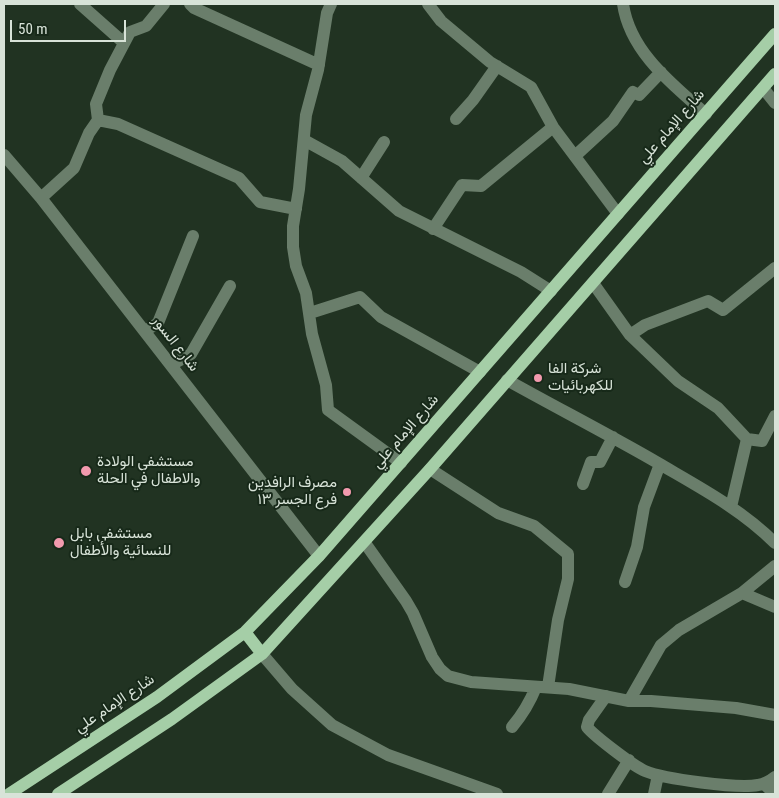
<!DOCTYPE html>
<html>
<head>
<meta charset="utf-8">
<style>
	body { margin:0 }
	#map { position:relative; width:779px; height:798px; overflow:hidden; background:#213322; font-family:"Roboto Condensed",sans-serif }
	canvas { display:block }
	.frame { position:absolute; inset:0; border:5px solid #d8e3d8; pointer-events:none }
	.scale { position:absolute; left:10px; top:20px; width:116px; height:22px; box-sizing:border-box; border:2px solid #d8e3d8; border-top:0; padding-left:6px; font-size:15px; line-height:18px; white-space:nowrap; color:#d8e3d8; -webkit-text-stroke:4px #172919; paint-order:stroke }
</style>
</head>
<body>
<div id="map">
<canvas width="779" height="798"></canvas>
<div class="frame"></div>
<div class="scale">50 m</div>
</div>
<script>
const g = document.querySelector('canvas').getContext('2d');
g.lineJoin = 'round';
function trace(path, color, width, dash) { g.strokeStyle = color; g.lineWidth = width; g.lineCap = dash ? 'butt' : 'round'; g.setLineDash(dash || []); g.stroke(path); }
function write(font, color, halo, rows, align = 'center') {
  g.font = font + ' "Roboto Condensed",Vazirmatn,sans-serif'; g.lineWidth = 4; g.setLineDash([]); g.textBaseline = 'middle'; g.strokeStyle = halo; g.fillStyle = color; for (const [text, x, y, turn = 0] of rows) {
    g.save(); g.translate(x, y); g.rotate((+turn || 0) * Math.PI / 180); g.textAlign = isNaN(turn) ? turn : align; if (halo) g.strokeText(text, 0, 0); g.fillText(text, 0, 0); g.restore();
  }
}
trace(new Path2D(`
	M80,4L124,43
	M190,4L194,8L319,65
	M331,4L327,13L318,70L306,115L299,189L293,226V247L296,266L306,293L312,334L326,385L328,410L401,463
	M428,4L441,21L490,62L531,87L553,127L618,214
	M623,4C630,52 672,84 706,114
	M763,88L775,103
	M456,119L473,100L497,66
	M98,120L118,124L239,178L260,202L296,209
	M304,140L342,161L399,211L521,272L551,291
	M4,155L41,198L319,556
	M575,156L613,121L633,92L639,95L661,72
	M361,178L384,142
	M41,198L74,168L89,133L98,120L96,104L110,70L130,32L146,26L164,4
	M433,229L462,185L481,186L553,127
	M593,283L630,335L678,381L718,408L747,439L731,507
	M310,313L360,297L381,317L480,372
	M145,331L158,323L193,236
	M630,335L645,325L708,301L723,310L775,268
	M171,365L191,354L230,286
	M507,380C557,408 608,434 658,463C699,487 741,509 775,543
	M747,439L762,441L775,416
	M430,469L498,513L534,526L568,554V579L558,620L548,687
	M583,484L591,462H600L613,437
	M365,543L406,601L413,613L432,657L440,669L448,676L471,682L569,689L629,701H651L736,708L775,715
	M625,582L637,547L644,507L660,464
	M742,593L775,607
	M262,654L292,689L332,725L388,755L497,794
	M606,696L589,720L587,727C594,736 635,767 645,771C664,779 738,789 758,785C765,784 770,781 775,777
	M629,701L661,645L679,630L742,593L775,566
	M512,727C523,714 530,702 536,687
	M764,784L775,794
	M608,794L629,760
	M654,794L658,775`), '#6a7e6b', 12);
trace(new Path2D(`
	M245,632L262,654
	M9,794L157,697L245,632L319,556L775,34
	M58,794L172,719L262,654L430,469L775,74`), '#a5cea7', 12);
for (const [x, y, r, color] of [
	[538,378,5,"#f29aae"],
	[86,471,6,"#f29aae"],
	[347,492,5,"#f29aae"],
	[59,543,6,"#f29aae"]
]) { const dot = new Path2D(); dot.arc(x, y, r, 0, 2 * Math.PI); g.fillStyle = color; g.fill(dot); trace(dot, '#172919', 2); }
write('15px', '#d8e3d8', '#172919', [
	["شارع الإمام علي",672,127,-49],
	["شارع السور",175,344,52],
	["شارع الإمام علي",406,432,-49],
	["شارع الإمام علي",115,704,-34]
]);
write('15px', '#d8e3d8', '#172919', [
	["شركة الفا",548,369],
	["للكهربائيات",548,386],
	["مستشفى الولادة",97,462],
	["والاطفال في الحلة",97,479],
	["مصرف الرافدين",337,483,"right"],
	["فرع الجسر ١٣",337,500,"right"],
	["مستشفى بابل",70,534],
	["للنسائية والأطفال",70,551]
], 'left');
</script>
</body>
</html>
